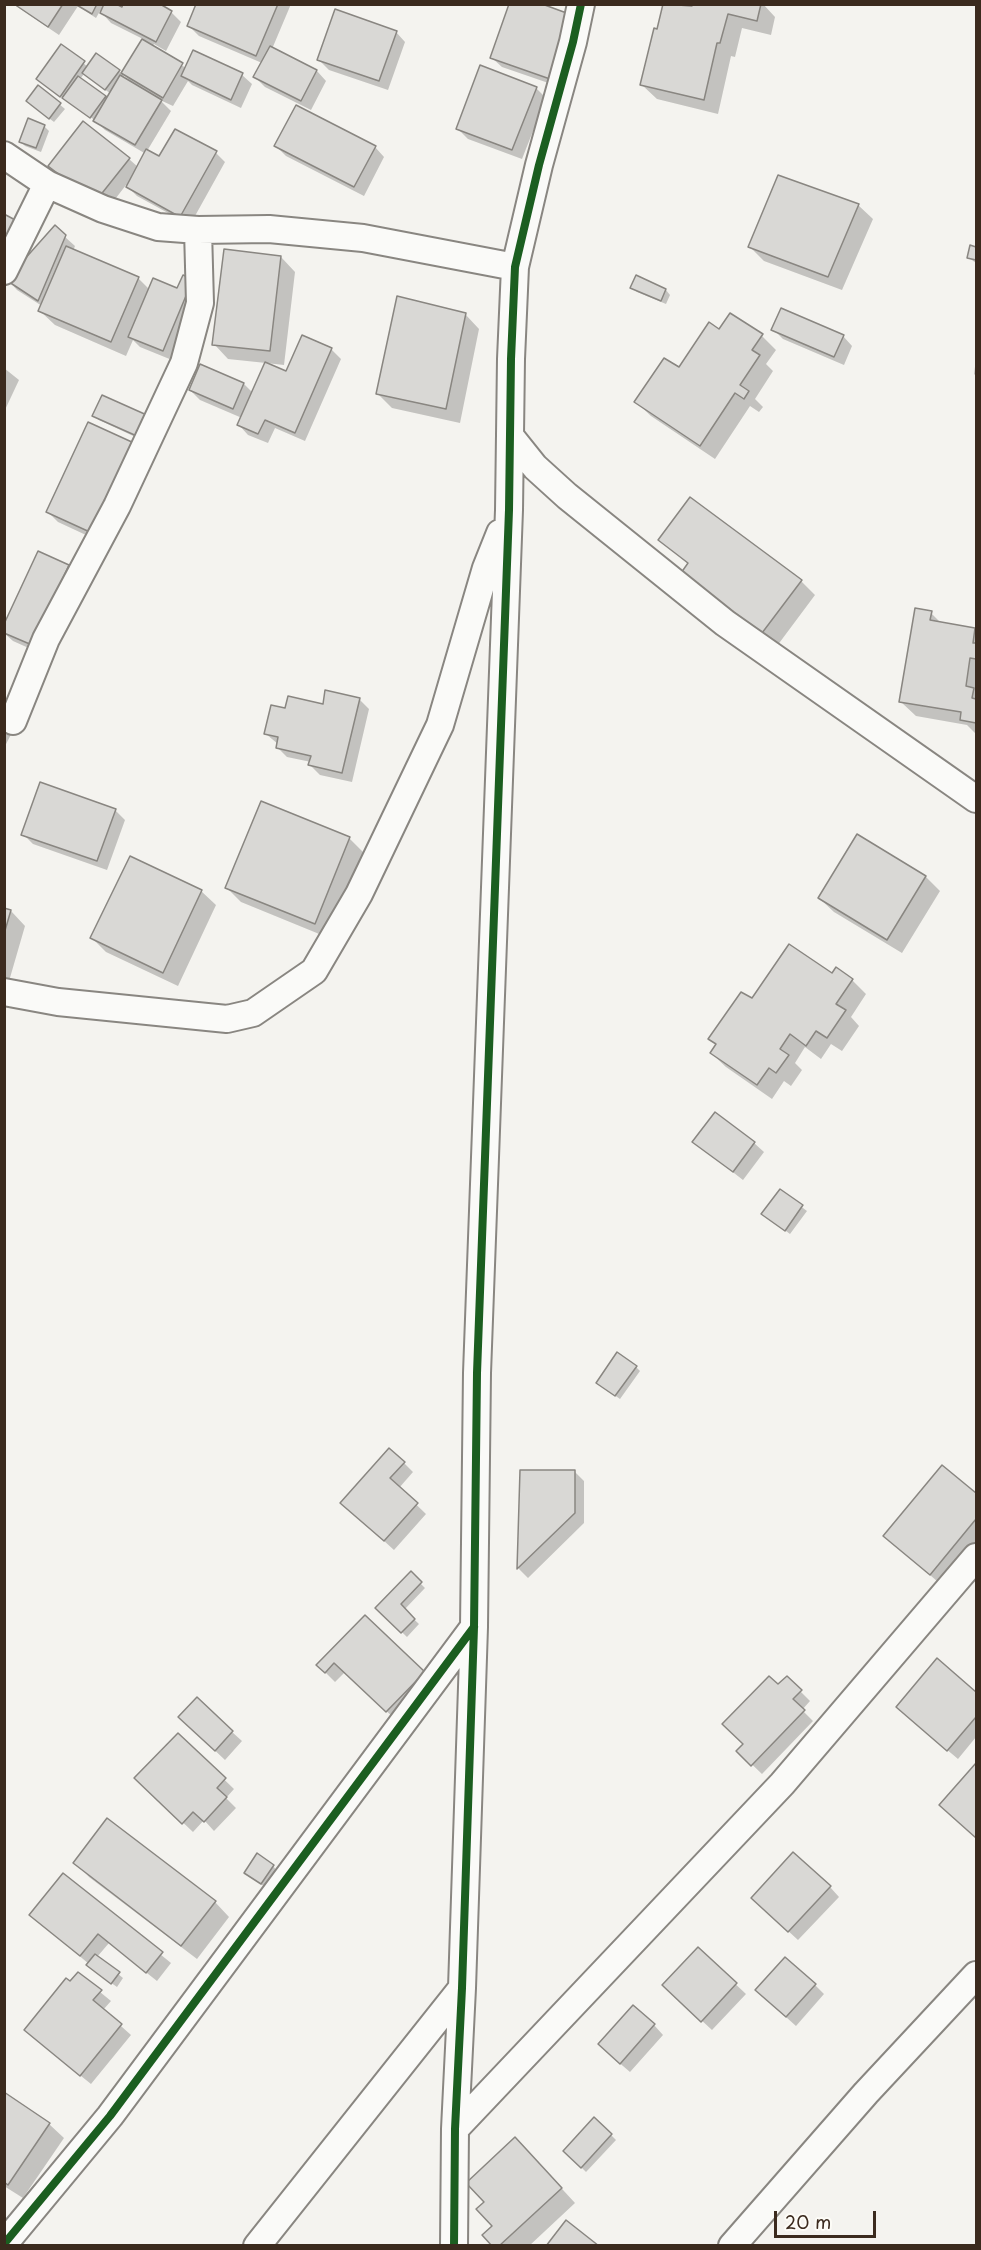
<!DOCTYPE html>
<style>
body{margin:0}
#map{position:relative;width:981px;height:2250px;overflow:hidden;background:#f4f3ef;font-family:"Playpen Sans",sans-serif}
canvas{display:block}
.frame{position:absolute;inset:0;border:6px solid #3b2a1e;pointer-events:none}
.scale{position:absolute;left:774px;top:2211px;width:102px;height:27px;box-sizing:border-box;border:3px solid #3b2a1e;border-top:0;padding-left:8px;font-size:18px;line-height:21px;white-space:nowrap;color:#3b2a1e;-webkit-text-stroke:4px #fdfcf7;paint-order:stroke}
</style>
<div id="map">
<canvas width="981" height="2250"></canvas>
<div class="frame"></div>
<div class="scale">20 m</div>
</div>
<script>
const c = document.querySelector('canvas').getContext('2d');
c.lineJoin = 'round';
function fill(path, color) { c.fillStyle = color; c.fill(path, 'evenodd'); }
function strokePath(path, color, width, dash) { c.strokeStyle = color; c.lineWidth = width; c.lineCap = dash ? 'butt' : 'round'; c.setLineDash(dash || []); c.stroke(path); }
fill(new Path2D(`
 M 13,4 L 112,4 L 122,9 L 124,6 L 122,4 L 156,4 L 171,12 L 181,22 L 166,51 L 154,44 L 152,47 L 186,68 L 242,75 L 252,84 L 241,108 L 192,85 L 188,81 L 173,106 L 160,100 L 171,111 L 147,151 L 160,158 L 216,153 L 225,162 L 190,225 L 137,196 L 126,185 L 106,211 L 50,166 L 129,159 L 138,167 L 146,154 L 105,130 L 96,121 L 42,83 L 62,46 L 88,67 L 97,55 L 122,74 L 143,39 L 111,23 L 100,11 L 96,18 L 78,6 L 59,35 ZM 84,74 L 111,94 L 107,100 L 80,79 ZM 124,75 L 132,83 L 122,78 Z
 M 198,4 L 291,4 L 272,49 L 317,71 L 326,81 L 311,110 L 265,87 L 255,77 L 262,63 L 199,36 L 189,26 Z
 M 510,4 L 560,87 L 502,67 L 492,58 Z
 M 664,4 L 678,4 L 694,8 L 695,4 L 763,4 L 775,17 L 771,35 L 742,28 L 735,57 L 731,56 L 718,114 L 657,99 L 642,85 Z
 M 396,32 L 405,42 L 388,90 L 329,70 L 319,60 Z
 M 39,87 L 65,109 L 54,122 L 33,106 Z
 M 536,88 L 546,98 L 522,159 L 468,139 L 458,129 Z
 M 44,126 L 49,131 L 41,152 L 25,146 L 21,142 Z
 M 276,146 L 375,147 L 384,157 L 364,196 L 286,156 Z
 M 858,205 L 873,219 L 842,290 L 764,261 L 750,247 Z
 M 65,237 L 75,246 L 73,251 L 138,278 L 150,290 L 202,290 L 172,360 L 140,347 L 133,340 L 126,356 L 55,325 L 40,311 L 42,306 L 17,290 L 8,280 Z
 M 971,247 L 976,248 L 976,263 L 969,258 Z
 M 281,257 L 295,272 L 284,365 L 266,363 L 287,373 L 331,349 L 341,359 L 305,441 L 275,428 L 268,443 L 248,435 L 239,425 L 242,418 L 200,400 L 190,390 L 201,366 L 244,384 L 253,393 L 266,363 L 228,359 L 214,344 Z
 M 637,277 L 666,290 L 670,295 L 666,304 L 637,292 L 632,287 Z
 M 465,314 L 479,329 L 460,423 L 392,408 L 378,394 Z
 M 773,329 L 843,336 L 852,346 L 844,365 L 783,339 Z
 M 720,331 L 762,336 L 776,350 L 766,364 L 773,371 L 755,399 L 763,407 L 759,412 L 750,406 L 715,459 L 651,416 L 636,402 L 680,369 Z
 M 976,359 L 976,376 L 974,374 Z
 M 4,368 L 19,380 L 4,412 Z
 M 94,415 L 148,417 L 144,441 L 99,420 Z
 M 89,424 L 101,542 L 58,522 L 48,512 Z
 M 660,540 L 801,581 L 815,595 L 777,646 L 697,587 L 689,565 Z
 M 68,566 L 78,576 L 42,654 L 13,641 L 4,633 Z
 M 931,613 L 942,624 L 976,631 L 976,734 L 967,725 L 916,716 L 901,702 Z
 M 359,699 L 369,709 L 352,782 L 320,775 L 310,765 L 311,762 L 287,757 L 277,747 L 278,744 L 266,734 L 286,710 Z
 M 4,710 L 18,721 L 4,748 Z
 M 115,810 L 125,820 L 107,870 L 33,844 L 23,834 Z
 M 858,836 L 926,877 L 940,891 L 902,953 L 834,912 L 819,898 Z
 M 349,838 L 364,853 L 329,938 L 241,902 L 227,888 Z
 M 201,891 L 216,905 L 178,986 L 106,952 L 92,938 Z
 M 4,909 L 11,911 L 25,926 L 5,995 Z
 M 833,975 L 852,980 L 866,994 L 851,1017 L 859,1026 L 842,1051 L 831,1044 L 821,1059 L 805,1047 L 795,1063 L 802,1070 L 791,1086 L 784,1081 L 772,1099 L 726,1067 L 711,1053 L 717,1045 L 710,1039 L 752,1000 Z
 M 694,1142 L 754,1143 L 764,1152 L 743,1180 Z
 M 780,1191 L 807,1211 L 790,1234 L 763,1214 Z
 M 636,1367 L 640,1371 L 620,1399 L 603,1387 Z
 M 404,1463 L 413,1472 L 399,1488 L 426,1514 L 394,1550 L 352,1512 Z
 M 942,1467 L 976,1495 L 976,1550 L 945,1588 L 885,1536 Z
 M 522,1471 L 574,1471 L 584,1481 L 584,1523 L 528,1578 L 519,1569 Z
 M 411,1574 L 425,1588 L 404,1610 L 419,1624 L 407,1637 L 377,1608 Z
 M 365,1617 L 434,1683 L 397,1721 L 345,1672 L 335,1682 L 318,1665 Z
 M 938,1661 L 976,1694 L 976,1737 L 958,1759 L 907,1716 Z
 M 787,1678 L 810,1701 L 802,1710 L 813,1721 L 762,1774 L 738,1751 L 745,1744 L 778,1686 Z
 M 190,1727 L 232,1732 L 242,1741 L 225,1760 Z
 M 178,1735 L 234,1789 L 226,1798 L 236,1808 L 214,1831 L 204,1820 L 193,1832 L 136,1778 Z
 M 976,1765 L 976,1837 L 941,1805 Z
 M 75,1862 L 215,1902 L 229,1917 L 197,1959 L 89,1877 Z
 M 273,1866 L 277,1871 L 266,1888 L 246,1873 Z
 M 63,1875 L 171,1963 L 157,1981 L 109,1943 L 97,1957 L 123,1978 L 117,1987 L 93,1970 L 89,1964 L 31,1915 Z
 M 830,1887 L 839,1897 L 798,1940 L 762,1907 Z
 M 698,1949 L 746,1994 L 712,2030 L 673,1994 Z
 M 78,1974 L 111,2001 L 103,2010 L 131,2035 L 91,2084 L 35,2039 Z
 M 815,1985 L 824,1994 L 796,2026 L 767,2000 Z
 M 654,2025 L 663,2035 L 630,2072 L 609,2054 Z
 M 4,2094 L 49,2124 L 64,2138 L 23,2198 L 4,2186 Z
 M 595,2119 L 616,2140 L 586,2172 L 565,2151 Z
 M 530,2154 L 575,2203 L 529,2246 L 495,2246 L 494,2226 Z`), '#0003');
const building = new Path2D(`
 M 14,4 L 63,4 L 48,27 Z
 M 75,4 L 97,4 L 92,14 Z
 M 104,4 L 116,4 L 122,7 L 123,4 L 160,4 L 172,11 L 156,42 L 100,13 Z
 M 196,4 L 278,4 L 256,56 L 187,26 Z
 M 509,4 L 542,4 L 572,15 L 550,79 L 490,58 Z
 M 663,4 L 692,6 L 693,4 L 761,4 L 757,21 L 728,14 L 720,43 L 717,43 L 704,100 L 640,85 L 654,28 L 657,29 Z
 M 335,9 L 397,31 L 379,81 L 317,60 Z
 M 142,39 L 183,63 L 163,98 L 121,73 Z
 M 61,44 L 85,61 L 60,97 L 36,79 Z
 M 270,46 L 317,70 L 301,101 L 253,77 Z
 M 193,50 L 243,73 L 231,100 L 181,76 Z
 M 96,53 L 120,70 L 105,90 L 82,73 Z
 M 480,65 L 537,87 L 512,150 L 456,129 Z
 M 120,75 L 162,100 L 135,145 L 93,121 Z
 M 78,76 L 106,96 L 90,118 L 62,98 Z
 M 38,85 L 61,103 L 49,119 L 26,101 Z
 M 296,105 L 376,146 L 354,187 L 274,146 Z
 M 28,118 L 45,125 L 36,148 L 19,142 Z
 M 83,121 L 130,158 L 95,202 L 48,166 Z
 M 175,129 L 217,151 L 180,217 L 126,187 L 146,149 L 159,156 Z
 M 778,175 L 859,204 L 828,277 L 748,247 Z
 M 4,214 L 19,222 L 4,246 Z
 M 55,225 L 66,235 L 38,301 L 6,280 Z
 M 970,245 L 976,247 L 976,260 L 967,258 Z
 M 66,246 L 139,277 L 111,342 L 38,311 Z
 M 224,249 L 281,256 L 270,351 L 212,345 Z
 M 183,275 L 193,279 L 163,351 L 128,337 L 153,278 L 177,288 Z
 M 636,275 L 666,289 L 661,301 L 630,288 Z
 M 397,296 L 466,313 L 446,409 L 376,394 Z
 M 781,308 L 844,335 L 834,357 L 771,330 Z
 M 730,313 L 763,334 L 752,350 L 760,355 L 740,385 L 749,391 L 744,399 L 735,393 L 700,446 L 634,402 L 664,358 L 679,367 L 709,322 L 719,329 Z
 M 302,335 L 332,348 L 295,433 L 265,420 L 258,434 L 237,425 L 265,362 L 286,371 Z
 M 200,364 L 244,383 L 233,409 L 189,390 Z
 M 102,395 L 149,416 L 139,437 L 92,416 Z
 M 88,422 L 134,443 L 92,533 L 46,512 Z
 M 690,497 L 802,580 L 762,633 L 681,573 L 688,563 L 658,540 Z
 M 38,551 L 69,565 L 32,645 L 4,633 L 4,624 Z
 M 915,608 L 932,611 L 930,620 L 975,628 L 973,643 L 976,643 L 976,659 L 970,658 L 966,686 L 974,688 L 972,698 L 976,699 L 976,723 L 960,720 L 961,712 L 899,702 Z
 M 325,690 L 360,698 L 342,773 L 308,765 L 311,756 L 276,748 L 278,737 L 264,734 L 271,705 L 285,708 L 288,696 L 323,704 Z
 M 40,782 L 116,809 L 97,861 L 21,835 Z
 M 261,801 L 350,837 L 315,924 L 225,888 Z
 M 857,834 L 926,876 L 887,940 L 818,898 Z
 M 130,856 L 202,890 L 163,973 L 90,938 Z
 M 4,908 L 11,910 L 4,934 Z
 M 789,944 L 832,973 L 836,967 L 853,979 L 836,1004 L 846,1010 L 827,1038 L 816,1031 L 806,1046 L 790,1034 L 780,1049 L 789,1055 L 776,1073 L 769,1068 L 757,1085 L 710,1053 L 716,1044 L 708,1039 L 741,992 L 752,998 Z
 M 715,1112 L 755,1142 L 733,1172 L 692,1142 Z
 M 780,1189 L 803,1205 L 785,1231 L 761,1214 Z
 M 617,1352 L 637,1366 L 615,1396 L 596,1383 Z
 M 389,1448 L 405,1462 L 390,1478 L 418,1503 L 384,1541 L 340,1503 Z
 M 942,1465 L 976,1493 L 976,1519 L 930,1575 L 883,1536 Z
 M 520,1470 L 575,1470 L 575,1513 L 517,1569 Z
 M 411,1571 L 422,1582 L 401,1604 L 415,1619 L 401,1633 L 375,1608 Z
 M 365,1615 L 425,1672 L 386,1712 L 334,1663 L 325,1673 L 316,1665 Z
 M 937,1658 L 976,1692 L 976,1717 L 947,1751 L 896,1707 Z
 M 769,1676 L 778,1684 L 787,1676 L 802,1690 L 793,1699 L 805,1710 L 751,1766 L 736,1751 L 743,1744 L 722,1724 Z
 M 197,1697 L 233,1731 L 215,1751 L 178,1717 Z
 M 178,1733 L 226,1778 L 217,1788 L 227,1797 L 204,1822 L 193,1812 L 182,1824 L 134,1778 Z
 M 976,1763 L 976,1838 L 939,1805 Z
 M 107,1818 L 216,1901 L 181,1946 L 73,1863 Z
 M 793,1852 L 831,1886 L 788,1932 L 751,1898 Z
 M 257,1853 L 274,1865 L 261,1884 L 244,1873 Z
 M 63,1873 L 163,1952 L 146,1973 L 98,1934 L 80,1956 L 29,1915 Z
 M 698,1947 L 737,1983 L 701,2022 L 662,1985 Z
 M 95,1954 L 120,1972 L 111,1984 L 86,1965 Z
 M 785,1957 L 816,1984 L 786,2017 L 755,1990 Z
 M 78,1972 L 102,1990 L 93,2000 L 122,2024 L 80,2076 L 24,2030 L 66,1978 L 70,1981 Z
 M 633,2005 L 655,2024 L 620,2064 L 598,2044 Z
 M 4,2092 L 50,2123 L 8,2185 L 4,2182 Z
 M 594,2117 L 612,2134 L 581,2168 L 563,2151 Z
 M 515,2137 L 562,2188 L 499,2246 L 492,2246 L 482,2235 L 492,2226 L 476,2209 L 484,2202 L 466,2183 Z
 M 566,2220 L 599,2246 L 546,2246 Z`);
fill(building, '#d9d8d5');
strokePath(building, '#898681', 1.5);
const street = new Path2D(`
 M 4,155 L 47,184 L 103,209 L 158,227 L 198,230 L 269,229 L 363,238 L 515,267
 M 4,271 L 47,184
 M 511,437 L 535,467 L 567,496 L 725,623 L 976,799
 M 13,721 L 46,639 L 117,506 L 184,363 L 200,303 L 198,230
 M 4,992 L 58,1002 L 227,1019 L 253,1013 L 314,971 L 359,894 L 440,725 L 486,568 L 500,533
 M 455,2129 L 782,1784 L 976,1557
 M 4,2244 L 110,2116 L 474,1627
 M 257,2246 L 462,1988
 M 454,2246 L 455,2129 L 462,1988 L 474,1627 L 477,1373 L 509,510 L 511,359 L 515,267 L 539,165 L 573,42 L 581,4
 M 732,2246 L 866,2093 L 976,1975`);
strokePath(street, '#898681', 30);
strokePath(street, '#fafaf8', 26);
strokePath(new Path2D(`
 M 4,2244 L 110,2116 L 474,1627
 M 454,2246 L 455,2129 L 462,1988 L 474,1627 L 477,1373 L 509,510 L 511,359 L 515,267 L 539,165 L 573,42 L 581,4`), '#1b5e20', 8);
</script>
